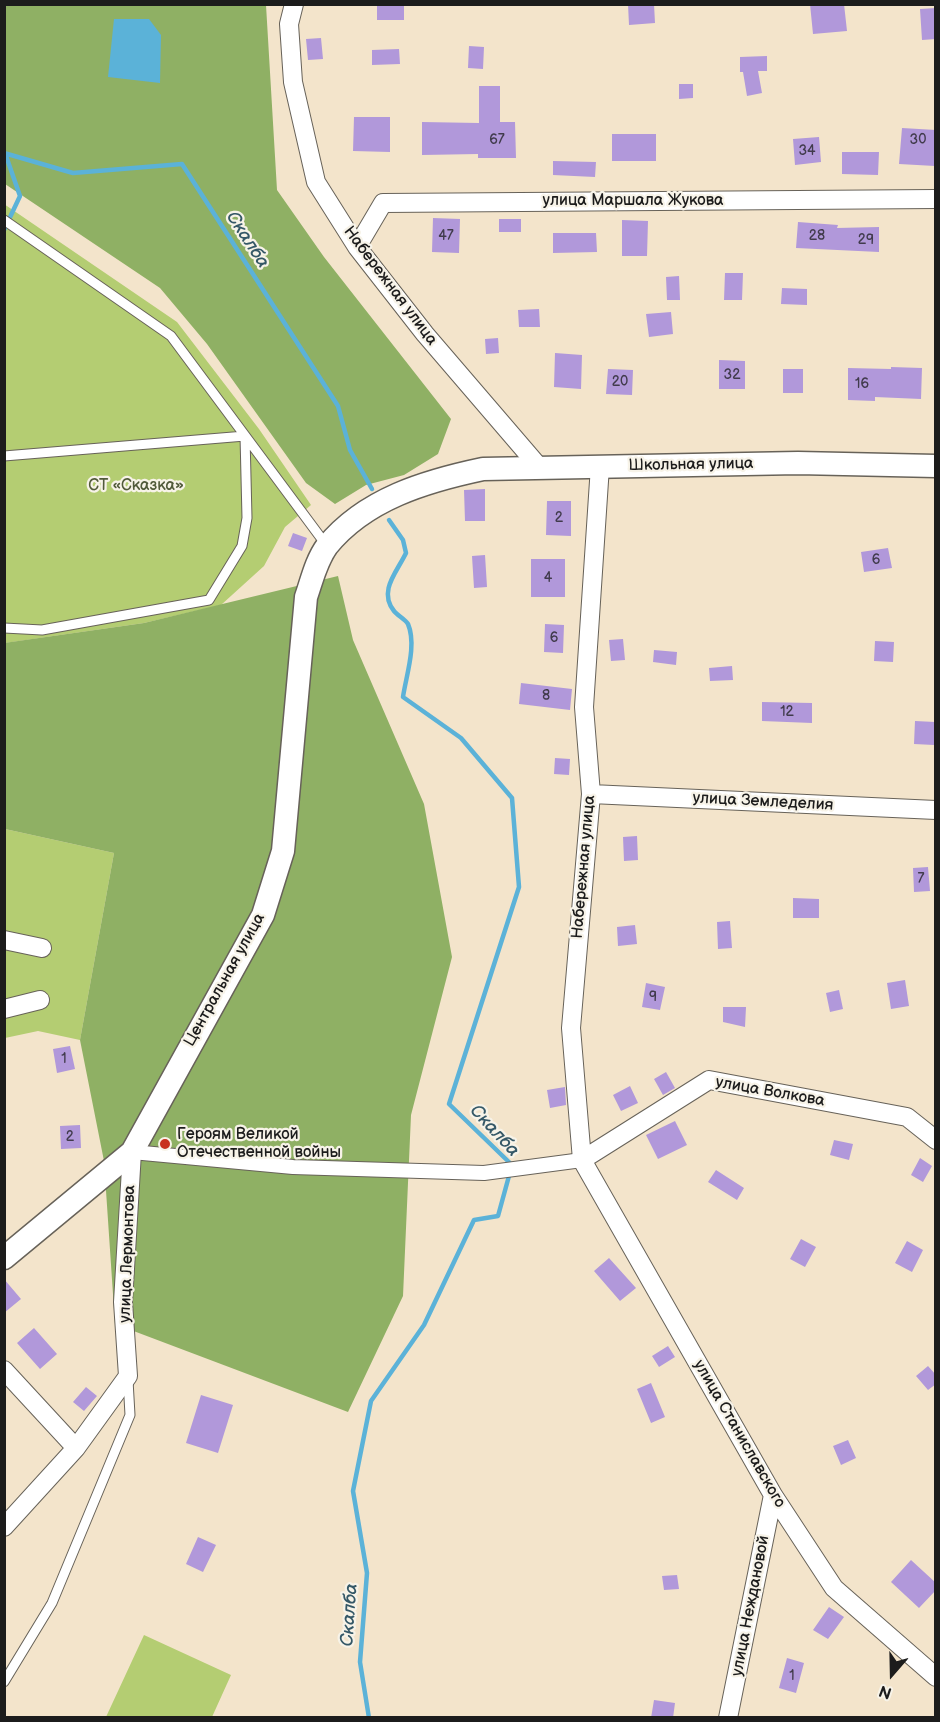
<!DOCTYPE html>
<meta charset="utf-8">
<style>
body{margin:0}
#map{position:relative;width:940px;height:1722px;overflow:hidden;background:#f3e4cb;font-family:"Balsamiq Sans",sans-serif}
canvas{display:block}
.frame{position:absolute;inset:0;border:6px solid #1c1c1c;pointer-events:none}
.north{position:absolute;left:862px;top:1644px;width:60px;height:60px;-webkit-text-stroke:4px #f7f3e8;paint-order:stroke;rotate:200deg;font-size:16px;font-weight:700;line-height:24px;text-align:center;color:#1c1c1c}
.north::after{content:'';display:block;margin:auto;width:21px;height:27px;background:#1c1c1c;clip-path:polygon(50% 0,100% 100%,50% 72%,0 100%)}
</style>
<div id="map">
<canvas width="940" height="1722"></canvas>
<div class="frame"></div>
<div class="north">N</div>
</div>
<script>
const c = document.querySelector('canvas').getContext('2d');
c.lineJoin = 'round';
function fill(path, color) { c.fillStyle = color; c.fill(path, 'evenodd'); }
function strokePath(path, color, width, dash) { c.strokeStyle = color; c.lineWidth = width; c.lineCap = dash ? 'butt' : 'round'; c.setLineDash(dash || []); c.stroke(path); }
function label(font, color, halo, rows, align = 'center') {
  c.font = font + ' "Balsamiq Sans",sans-serif'; c.lineWidth = 4.5; c.setLineDash([]); c.textBaseline = 'middle'; c.strokeStyle = halo; c.fillStyle = color; for (const [text, x, y, turn = 0] of rows) {
    c.save(); c.translate(x, y); c.rotate((+turn || 0) * Math.PI / 180); c.textAlign = isNaN(turn) ? turn : align; if (halo) c.strokeText(text, 0, 0); c.fillText(text, 0, 0); c.restore();
  }
}
fill(new Path2D(`
 M 4,204 L 177,322 L 259,429 L 311,505 L 285,527 L 264,566 L 221,605 L 144,623 L 5,643 Z
 M 5,829 L 114,853 L 80,1040 L 38,1031 L 5,1038 Z
 M 144,1635 L 231,1675 L 212,1717 L 106,1717 Z`), '#b4cd72');
fill(new Path2D(`
 M 4,5 L 266,5 L 277,190 L 324,257 L 451,419 L 438,454 L 404,475 L 366,485 L 335,504 L 306,483 L 207,344 L 160,288 L 5,184 Z
 M 338,576 L 353,640 L 424,804 L 452,957 L 411,1115 L 403,1296 L 348,1412 L 115,1324 L 104,1161 L 80,1040 L 114,853 L 5,829 L 4,643 L 144,623 Z`), '#8fb064');
fill(new Path2D(`
 M 114,19 L 149,19 L 161,35 L 160,83 L 108,77 Z`), '#5bb2d8');
strokePath(new Path2D(`
 M 4,153 L 73,173 L 182,164 L 338,406 L 350,450 L 372,489
 M 4,230 L 20,196 L 5,153
 M 369,1718 L 360,1662 L 367,1573 L 353,1491 L 371,1401 L 424,1325 L 474,1220 L 498,1216 L 512,1165 L 449,1104 L 519,887 L 512,798 L 461,738 L 403,697 C 406,676 417,645 408,624 C 405,619 398,616 394,611 C 378,591 397,572 406,553 L 403,540 L 389,520`), '#5bb2d8', 4.5);
fill(new Path2D(`
 M 377,4 L 404,4 L 404,20 L 377,20 Z
 M 628,4 L 654,4 L 655,23 L 629,25 Z
 M 810,4 L 844,4 L 847,31 L 813,34 Z
 M 936,8 L 936,39 L 922,40 L 920,9 Z
 M 321,38 L 323,59 L 308,60 L 306,39 Z
 M 469,46 L 484,47 L 483,69 L 468,68 Z
 M 399,49 L 400,64 L 372,65 L 372,50 Z
 M 767,56 L 767,71 L 758,71 L 762,93 L 747,96 L 743,72 L 740,72 L 740,57 Z
 M 679,84 L 693,84 L 693,98 L 679,99 Z
 M 479,86 L 500,86 L 500,122 L 515,122 L 516,158 L 478,158 L 478,154 L 422,155 L 422,122 L 479,123 Z
 M 354,117 L 390,117 L 390,152 L 353,151 Z
 M 902,128 L 936,130 L 935,166 L 899,164 Z
 M 612,134 L 656,134 L 656,161 L 612,161 Z
 M 819,137 L 821,162 L 795,165 L 793,139 Z
 M 842,152 L 879,152 L 878,175 L 842,174 Z
 M 553,161 L 596,162 L 595,177 L 553,175 Z
 M 433,218 L 460,219 L 459,253 L 432,252 Z
 M 499,219 L 521,219 L 521,232 L 499,232 Z
 M 622,220 L 648,221 L 647,256 L 622,256 Z
 M 798,222 L 838,225 L 837,228 L 879,227 L 879,252 L 796,248 Z
 M 553,233 L 596,233 L 597,252 L 553,253 Z
 M 725,273 L 743,273 L 742,300 L 724,300 Z
 M 679,276 L 680,300 L 667,300 L 666,277 Z
 M 782,288 L 807,289 L 807,305 L 781,304 Z
 M 539,309 L 540,327 L 519,327 L 518,310 Z
 M 671,312 L 673,334 L 649,337 L 646,314 Z
 M 498,338 L 499,353 L 486,354 L 485,339 Z
 M 555,353 L 582,355 L 581,389 L 554,387 Z
 M 719,360 L 745,361 L 745,389 L 719,389 Z
 M 891,367 L 922,368 L 921,399 L 875,397 L 875,401 L 848,400 L 848,368 L 891,369 Z
 M 608,369 L 633,370 L 632,395 L 606,394 Z
 M 783,369 L 803,369 L 803,393 L 783,393 Z
 M 485,489 L 485,521 L 465,521 L 464,490 Z
 M 547,501 L 571,501 L 571,536 L 546,535 Z
 M 293,533 L 307,538 L 302,551 L 288,546 Z
 M 888,548 L 892,568 L 864,572 L 861,552 Z
 M 485,555 L 487,587 L 474,588 L 472,556 Z
 M 531,559 L 565,559 L 565,597 L 531,597 Z
 M 545,624 L 564,625 L 563,653 L 544,652 Z
 M 623,639 L 625,660 L 611,661 L 609,640 Z
 M 875,641 L 894,642 L 893,662 L 874,661 Z
 M 654,650 L 677,652 L 676,665 L 653,662 Z
 M 732,666 L 733,680 L 710,681 L 709,668 Z
 M 521,683 L 572,689 L 570,710 L 519,704 Z
 M 762,702 L 812,703 L 812,723 L 762,721 Z
 M 915,721 L 935,722 L 934,745 L 914,744 Z
 M 555,758 L 570,759 L 569,775 L 554,774 Z
 M 637,836 L 638,860 L 624,861 L 623,837 Z
 M 928,867 L 930,891 L 914,892 L 913,868 Z
 M 793,898 L 819,899 L 819,918 L 793,918 Z
 M 730,921 L 732,948 L 718,949 L 717,922 Z
 M 635,925 L 637,944 L 618,946 L 617,927 Z
 M 905,980 L 909,1006 L 891,1009 L 887,983 Z
 M 646,983 L 665,987 L 660,1010 L 642,1007 Z
 M 839,990 L 843,1009 L 830,1012 L 826,993 Z
 M 723,1007 L 746,1007 L 745,1027 L 723,1022 Z
 M 70,1046 L 75,1069 L 57,1073 L 53,1049 Z
 M 666,1072 L 675,1088 L 663,1095 L 654,1079 Z
 M 630,1086 L 638,1103 L 621,1111 L 613,1095 Z
 M 565,1087 L 566,1105 L 550,1108 L 547,1090 Z
 M 675,1121 L 687,1145 L 658,1159 L 646,1135 Z
 M 80,1125 L 81,1148 L 61,1149 L 60,1126 Z
 M 834,1140 L 853,1144 L 849,1160 L 830,1155 Z
 M 920,1158 L 932,1166 L 923,1182 L 911,1175 Z
 M 716,1170 L 744,1188 L 737,1200 L 708,1182 Z
 M 801,1239 L 816,1247 L 805,1267 L 790,1259 Z
 M 907,1241 L 923,1250 L 912,1272 L 895,1263 Z
 M 609,1258 L 636,1288 L 620,1301 L 594,1271 Z
 M 4,1279 L 21,1299 L 4,1313 Z
 M 34,1328 L 57,1354 L 40,1369 L 17,1343 Z
 M 668,1346 L 675,1357 L 659,1367 L 652,1356 Z
 M 928,1366 L 936,1375 L 936,1384 L 928,1390 L 916,1376 Z
 M 651,1383 L 665,1417 L 651,1423 L 637,1389 Z
 M 86,1387 L 97,1396 L 84,1411 L 73,1402 Z
 M 201,1395 L 233,1405 L 218,1453 L 186,1443 Z
 M 848,1440 L 856,1458 L 841,1465 L 833,1446 Z
 M 198,1537 L 216,1545 L 203,1572 L 186,1564 Z
 M 911,1560 L 936,1583 L 936,1590 L 919,1608 L 891,1582 Z
 M 677,1575 L 679,1589 L 664,1590 L 662,1576 Z
 M 829,1607 L 844,1617 L 828,1639 L 813,1630 Z
 M 787,1658 L 804,1663 L 796,1693 L 779,1688 Z
 M 654,1700 L 675,1703 L 673,1718 L 651,1718 Z`), '#b198da');
const service = new Path2D(`
 M 4,220 L 171,336 L 327,546
 M 4,456 L 245,436 L 247,518 L 242,546 L 209,600 L 42,630 L 4,628
 M 4,1682 L 52,1603 L 130,1415 L 128,1380`);
const pedestrian = new Path2D(`
 M 132,1152 L 293,1167 L 484,1173 L 582,1160`);
const minor = new Path2D(`
 M 294,4 L 289,24 L 293,82 L 316,182 L 357,247 L 425,334 L 540,468
 M 357,247 L 383,203 L 936,199
 M 600,466 L 584,707 L 591,794 L 571,1028 L 582,1160 L 773,1495 L 834,1588 L 936,1677
 M 591,794 L 936,810
 M 4,940 L 42,948
 M 4,1009 L 40,1000
 M 582,1160 L 709,1080 L 907,1117 L 936,1140
 M 4,1370 L 76,1448
 M 4,1527 L 76,1448 L 128,1376 L 123,1302 L 132,1152
 M 728,1718 L 773,1495`);
const tertiary = new Path2D(`
 M 4,1258 L 132,1152 L 263,915 L 283,851 L 306,597 C 312,580 316,561 327,546 C 365,499 426,481 483,469 L 798,463 L 936,466`);
strokePath(service, '#676259', 11);
strokePath(pedestrian, '#676259', 16);
strokePath(minor, '#676259', 20);
strokePath(tertiary, '#676259', 25);
strokePath(service, '#fff', 9);
strokePath(pedestrian, '#fff', 14);
strokePath(minor, '#fff', 18);
strokePath(tertiary, '#fff', 22);
for (const [x, y, r, color] of [
 [165,1144,6,"#c8321e"]
]) { const dot = new Path2D(); dot.arc(x, y, r, 0, 2 * Math.PI); c.fillStyle = color; c.fill(dot); strokePath(dot, '#f7f3e8', 2); }
label('14px', '#413b4c', null, [
 ["67",497,140],
 ["30",918,140],
 ["34",807,151],
 ["47",446,236],
 ["28",817,236],
 ["29",866,240],
 ["32",732,375],
 ["20",620,382],
 ["16",862,384],
 ["2",559,518],
 ["6",876,560],
 ["4",548,578],
 ["6",554,638],
 ["8",546,696],
 ["12",787,712],
 ["7",921,879],
 ["9",653,997],
 ["1",64,1059],
 ["2",70,1137],
 ["1",792,1676]
]);
label('16px', '#1c1c1c', '#f7f3e8', [
 ["улица Маршала Жукова",633,201],
 ["Набережная улица",390,286,53],
 ["Школьная улица",691,465,-1],
 ["улица Земледелия",763,802,3],
 ["Набережная улица",584,867,-85],
 ["Центральная улица",225,980,-61],
 ["улица Волкова",770,1092,10],
 ["улица Лермонтова",128,1254,-88],
 ["улица Станиславского",739,1434,60],
 ["улица Неждановой",751,1606,-79]
]);
label('16px', '#515a3a', '#f7f3e8', [
 ["СТ «Сказка»",136,486]
]);
label('16px', '#1c1c1c', '#f7f3e8', [
 ["Героям Великой",177,1135],
 ["Отечественной войны",177,1153]
], 'left');
label('italic 18px', '#355867', '#f7f3e8', [
 ["Скалба",247,240,57],
 ["Скалба",494,1131,47],
 ["Скалба",350,1615,-86]
]);
</script>
